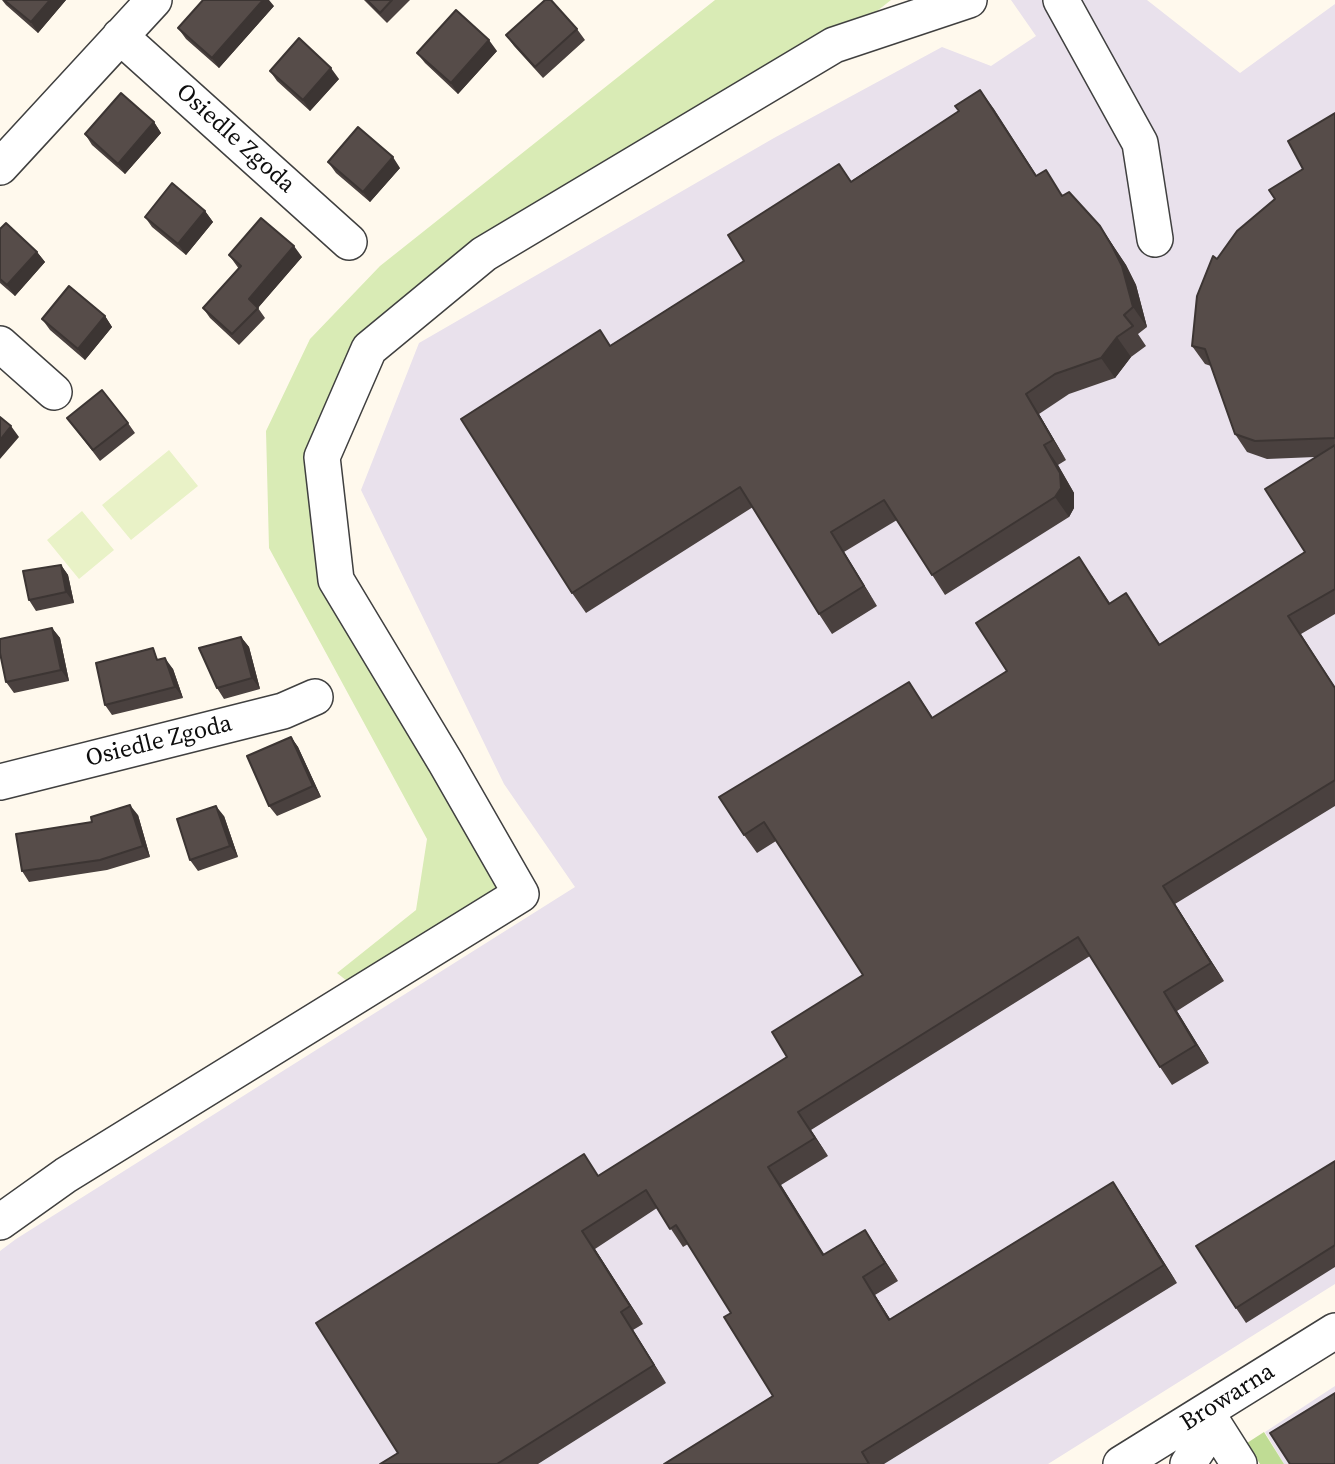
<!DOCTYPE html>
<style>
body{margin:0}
canvas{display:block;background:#fff9ed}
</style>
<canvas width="1335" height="1464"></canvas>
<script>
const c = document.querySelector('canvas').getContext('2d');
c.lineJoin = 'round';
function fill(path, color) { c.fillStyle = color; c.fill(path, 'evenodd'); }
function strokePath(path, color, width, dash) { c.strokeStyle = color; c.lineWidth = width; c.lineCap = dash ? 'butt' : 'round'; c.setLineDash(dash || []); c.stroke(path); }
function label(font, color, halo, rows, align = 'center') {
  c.font = font + ' "Source Serif 4",serif'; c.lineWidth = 7; c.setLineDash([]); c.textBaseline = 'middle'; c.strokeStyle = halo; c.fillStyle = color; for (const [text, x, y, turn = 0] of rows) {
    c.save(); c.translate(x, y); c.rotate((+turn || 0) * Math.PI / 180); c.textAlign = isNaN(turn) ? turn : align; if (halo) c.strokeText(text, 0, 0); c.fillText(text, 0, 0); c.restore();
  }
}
fill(new Path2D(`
 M 1011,0 L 1147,0 L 1240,73 L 1335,4 L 1335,1284 L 1048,1464 L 0,1464 L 0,1251 L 16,1239 L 575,887 L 504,784 L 361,490 L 419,343 L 774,138 L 942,47 L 991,66 L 1036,36 Z
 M 1335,1386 L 1335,1464 L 1284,1464 L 1265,1432 Z`), '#e9e1ec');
fill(new Path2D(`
 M 715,0 L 891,0 L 834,45 L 369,349 L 322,457 L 336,580 L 521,894 L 362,993 L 337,973 L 416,910 L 427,839 L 269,548 L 266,431 L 310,339 L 380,266 Z`), '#d9ebb5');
fill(new Path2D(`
 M 1264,1432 L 1284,1464 L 1260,1464 L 1247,1443 Z`), '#bfdc94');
fill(new Path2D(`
 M 169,450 L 198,486 L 131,540 L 102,505 Z
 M 82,511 L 114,550 L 79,579 L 47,540 Z`), '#e9f2c7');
const minor = new Path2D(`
 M 1061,0 L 1140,143 L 1155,239
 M 120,36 L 349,242
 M 0,167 L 154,0
 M 0,344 L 54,392
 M 0,782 L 283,711 L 315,697
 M 0,1222 L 66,1175 L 521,894 L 446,763 L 336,580 L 322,457 L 369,349 L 484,254 L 834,45 L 969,0
 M 1206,1412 L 1239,1464
 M 1121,1464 L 1335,1331
 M 1188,1464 L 1205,1438 L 1206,1412`);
strokePath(minor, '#404040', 38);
strokePath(minor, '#fff', 35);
fill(new Path2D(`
 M 2,0 L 66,0 L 38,33 L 6,5 Z
 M 364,0 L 410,0 L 387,23 Z
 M 274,6 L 219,68 L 186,39 L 178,28 Z
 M 577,29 L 585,40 L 543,78 L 514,46 L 506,35 Z
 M 497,51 L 458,94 L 425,63 L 417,53 Z
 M 270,71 L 339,79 L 310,111 L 277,81 Z
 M 980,90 L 1036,175 L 1063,195 L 1100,226 L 1126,265 L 1136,285 L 1147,327 L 1138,334 L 1146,346 L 1131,357 L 1115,378 L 1069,394 L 1039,414 L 1066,460 L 1058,465 L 1074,493 L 1074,508 L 1069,517 L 945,595 L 897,520 L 844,552 L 877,606 L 832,634 L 819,614 L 753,507 L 586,613 L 572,593 L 611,345 L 744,261 L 851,181 L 959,111 Z
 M 1335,113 L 1335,614 L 1301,634 L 1335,687 L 1335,806 L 1175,904 L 1224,981 L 1177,1011 L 1209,1063 L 1172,1085 L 1160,1067 L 1090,956 L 811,1130 L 828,1156 L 781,1185 L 824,1255 L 865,1230 L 898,1281 L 875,1295 L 890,1319 L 1113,1182 L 1125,1200 L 1177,1283 L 884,1464 L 664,1464 L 773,1396 L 731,1313 L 688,1244 L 683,1247 L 657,1208 L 595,1249 L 643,1324 L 633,1330 L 666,1383 L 538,1464 L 380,1464 L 398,1453 L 599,1176 L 787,1057 L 863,975 L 776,841 L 757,853 L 744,835 L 909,682 L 933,718 L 1007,671 L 1092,576 L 1110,603 L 1126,593 L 1160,644 L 1305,552 L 1315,457 L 1267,459 L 1247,452 L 1235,434 L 1211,366 L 1205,364 L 1192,346 L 1217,259 L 1303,169 Z
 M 154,122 L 161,133 L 125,174 L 92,145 L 85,134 Z
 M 328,162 L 400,168 L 370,202 L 336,173 Z
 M 205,211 L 213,222 L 186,255 L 152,227 L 145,217 Z
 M 0,229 L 37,252 L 45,262 L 15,296 L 0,283 Z
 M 229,255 L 302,257 L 258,308 L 265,318 L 239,345 L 210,318 L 203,308 L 239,269 Z
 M 105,316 L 112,327 L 85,360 L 50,330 L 42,319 Z
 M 67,418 L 128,423 L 135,433 L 100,461 Z
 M 61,565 L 68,575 L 74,603 L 36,611 L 29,600 Z
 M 52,628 L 60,638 L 69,681 L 14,693 L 6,682 Z
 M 241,637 L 249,647 L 260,689 L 224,699 L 217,688 Z
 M 161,659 L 173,669 L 183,698 L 112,715 L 105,705 Z
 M 291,737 L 298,747 L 321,797 L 277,816 L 269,806 Z
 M 138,815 L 150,857 L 107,870 L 29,882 L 22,871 L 92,822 Z
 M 224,816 L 238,857 L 198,871 L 190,860 Z
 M 1335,1161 L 1335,1267 L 1246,1323 L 1236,1308 Z`), '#4a413f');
fill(new Path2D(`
 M 50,0 L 66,0 L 38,33 L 31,22 Z
 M 263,0 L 269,0 L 274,6 L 219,68 L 212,58 Z
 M 489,40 L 497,51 L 458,94 L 451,83 Z
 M 331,68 L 339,79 L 310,111 L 303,100 Z
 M 980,90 L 994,109 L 1049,195 L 1036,176 Z
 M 154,122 L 161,133 L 125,174 L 118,164 Z
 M 393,157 L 400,168 L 370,202 L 363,192 Z
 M 205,211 L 213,222 L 186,255 L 178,244 Z
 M 1100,226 L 1126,265 L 1136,285 L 1147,327 L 1133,307 Z
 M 294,246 L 302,257 L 256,310 L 249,299 Z
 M 37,252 L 45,262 L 15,296 L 7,285 Z
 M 105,316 L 112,327 L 85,360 L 78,349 Z
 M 1117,337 L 1131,357 L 1115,378 L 1101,358 Z
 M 1026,394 L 1039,414 L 1066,460 L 1053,440 Z
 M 11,426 L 19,437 L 0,459 L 0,440 Z
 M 1044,445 L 1058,465 L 1074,493 L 1074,508 L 1069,517 L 1055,497 Z
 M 831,532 L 844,552 L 877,606 L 864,586 Z
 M 61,565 L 68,575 L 74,603 L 66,592 Z
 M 52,628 L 60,638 L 69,681 L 61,670 Z
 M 241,637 L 249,647 L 260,689 L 252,678 Z
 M 165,658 L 173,669 L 183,698 L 175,687 Z
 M 291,737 L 298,747 L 321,797 L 313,786 Z
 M 130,805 L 138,815 L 150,857 L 143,846 Z
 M 216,806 L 224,816 L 238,857 L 230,846 Z
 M 1163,886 L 1175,904 L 1224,981 L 1211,963 Z
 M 1164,992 L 1177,1011 L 1209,1063 L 1196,1045 Z
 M 798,1112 L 811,1130 L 828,1156 L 815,1138 Z
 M 768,1167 L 781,1185 L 836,1273 L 823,1255 Z
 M 1113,1182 L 1125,1200 L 1177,1283 L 1164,1265 Z
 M 865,1230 L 877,1248 L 898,1281 L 885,1263 Z
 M 582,1231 L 595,1249 L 643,1324 L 630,1306 Z
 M 863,1277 L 875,1295 L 902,1338 L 889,1320 Z
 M 621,1312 L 633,1330 L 666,1383 L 654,1365 Z`), '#3c3533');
const building = new Path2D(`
 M 4,0 L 50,0 L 31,22 Z
 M 203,0 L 263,0 L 212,58 L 178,28 Z
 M 367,0 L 392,0 L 380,13 Z
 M 545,0 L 551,0 L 577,29 L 535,67 L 506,35 Z
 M 456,10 L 489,40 L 451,83 L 417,53 Z
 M 299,38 L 331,68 L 303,100 L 270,71 Z
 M 980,90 L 1036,176 L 1046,170 L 1062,196 L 1069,192 L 1100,226 L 1112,246 L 1122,266 L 1133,307 L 1124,315 L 1133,326 L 1117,337 L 1101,358 L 1055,374 L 1026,394 L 1053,440 L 1044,445 L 1060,473 L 1061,488 L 1055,497 L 932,575 L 884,500 L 831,532 L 864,586 L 819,614 L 740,487 L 572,593 L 461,419 L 600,330 L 610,346 L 744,261 L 728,235 L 839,164 L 851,182 L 959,111 L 955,106 Z
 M 121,93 L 154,122 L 118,164 L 85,134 Z
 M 1335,113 L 1335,438 L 1255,441 L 1235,434 L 1205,349 L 1192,346 L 1197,296 L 1213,256 L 1217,259 L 1237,231 L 1275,199 L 1269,190 L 1303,169 L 1288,141 Z
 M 358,127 L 393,157 L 363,192 L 328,162 Z
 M 172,183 L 205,211 L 178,244 L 145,217 Z
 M 261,218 L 294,246 L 249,299 L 258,308 L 232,334 L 203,308 L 241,266 L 229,255 Z
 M 6,223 L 37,252 L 7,285 L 0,279 L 0,229 Z
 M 69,286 L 105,316 L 78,349 L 42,319 Z
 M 102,390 L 128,423 L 93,450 L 67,418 Z
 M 0,417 L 11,426 L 0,440 Z
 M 1335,445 L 1335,589 L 1288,616 L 1335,688 L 1335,780 L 1163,886 L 1211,963 L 1164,992 L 1196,1045 L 1160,1067 L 1078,937 L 798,1112 L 815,1138 L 768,1167 L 823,1255 L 865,1230 L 885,1263 L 863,1277 L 889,1320 L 1113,1182 L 1164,1265 L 862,1452 L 869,1464 L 664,1464 L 773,1396 L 724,1317 L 731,1313 L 676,1225 L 670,1229 L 646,1190 L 582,1231 L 630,1306 L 621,1312 L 654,1365 L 497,1464 L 380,1464 L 398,1453 L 316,1323 L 584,1154 L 598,1176 L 787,1057 L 772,1032 L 863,975 L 764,822 L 744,835 L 719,797 L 909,682 L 932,718 L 1007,671 L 976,623 L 1079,557 L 1109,604 L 1126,593 L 1159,645 L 1305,552 L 1265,489 Z
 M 61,565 L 66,592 L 29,600 L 23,571 Z
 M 52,628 L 61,670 L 6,682 L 0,653 L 0,639 Z
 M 241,637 L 252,678 L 217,688 L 199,648 Z
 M 153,648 L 157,660 L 165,658 L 175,687 L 105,705 L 96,663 Z
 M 291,737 L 313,786 L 269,806 L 247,756 Z
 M 130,805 L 143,846 L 100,860 L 22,871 L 16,834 L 92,822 L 91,817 Z
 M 216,806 L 230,846 L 190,860 L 177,819 Z
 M 1335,1161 L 1335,1245 L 1236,1308 L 1196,1246 Z
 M 1335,1393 L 1335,1464 L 1290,1464 L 1270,1433 Z`);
fill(building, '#564c49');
strokePath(building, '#3c3533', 2);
label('24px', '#0d0d0d', '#fff', [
 ["Osiedle Zgoda",235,139,42],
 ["Osiedle Zgoda",159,742,-14],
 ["Browarna",1228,1398,-32]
]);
</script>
